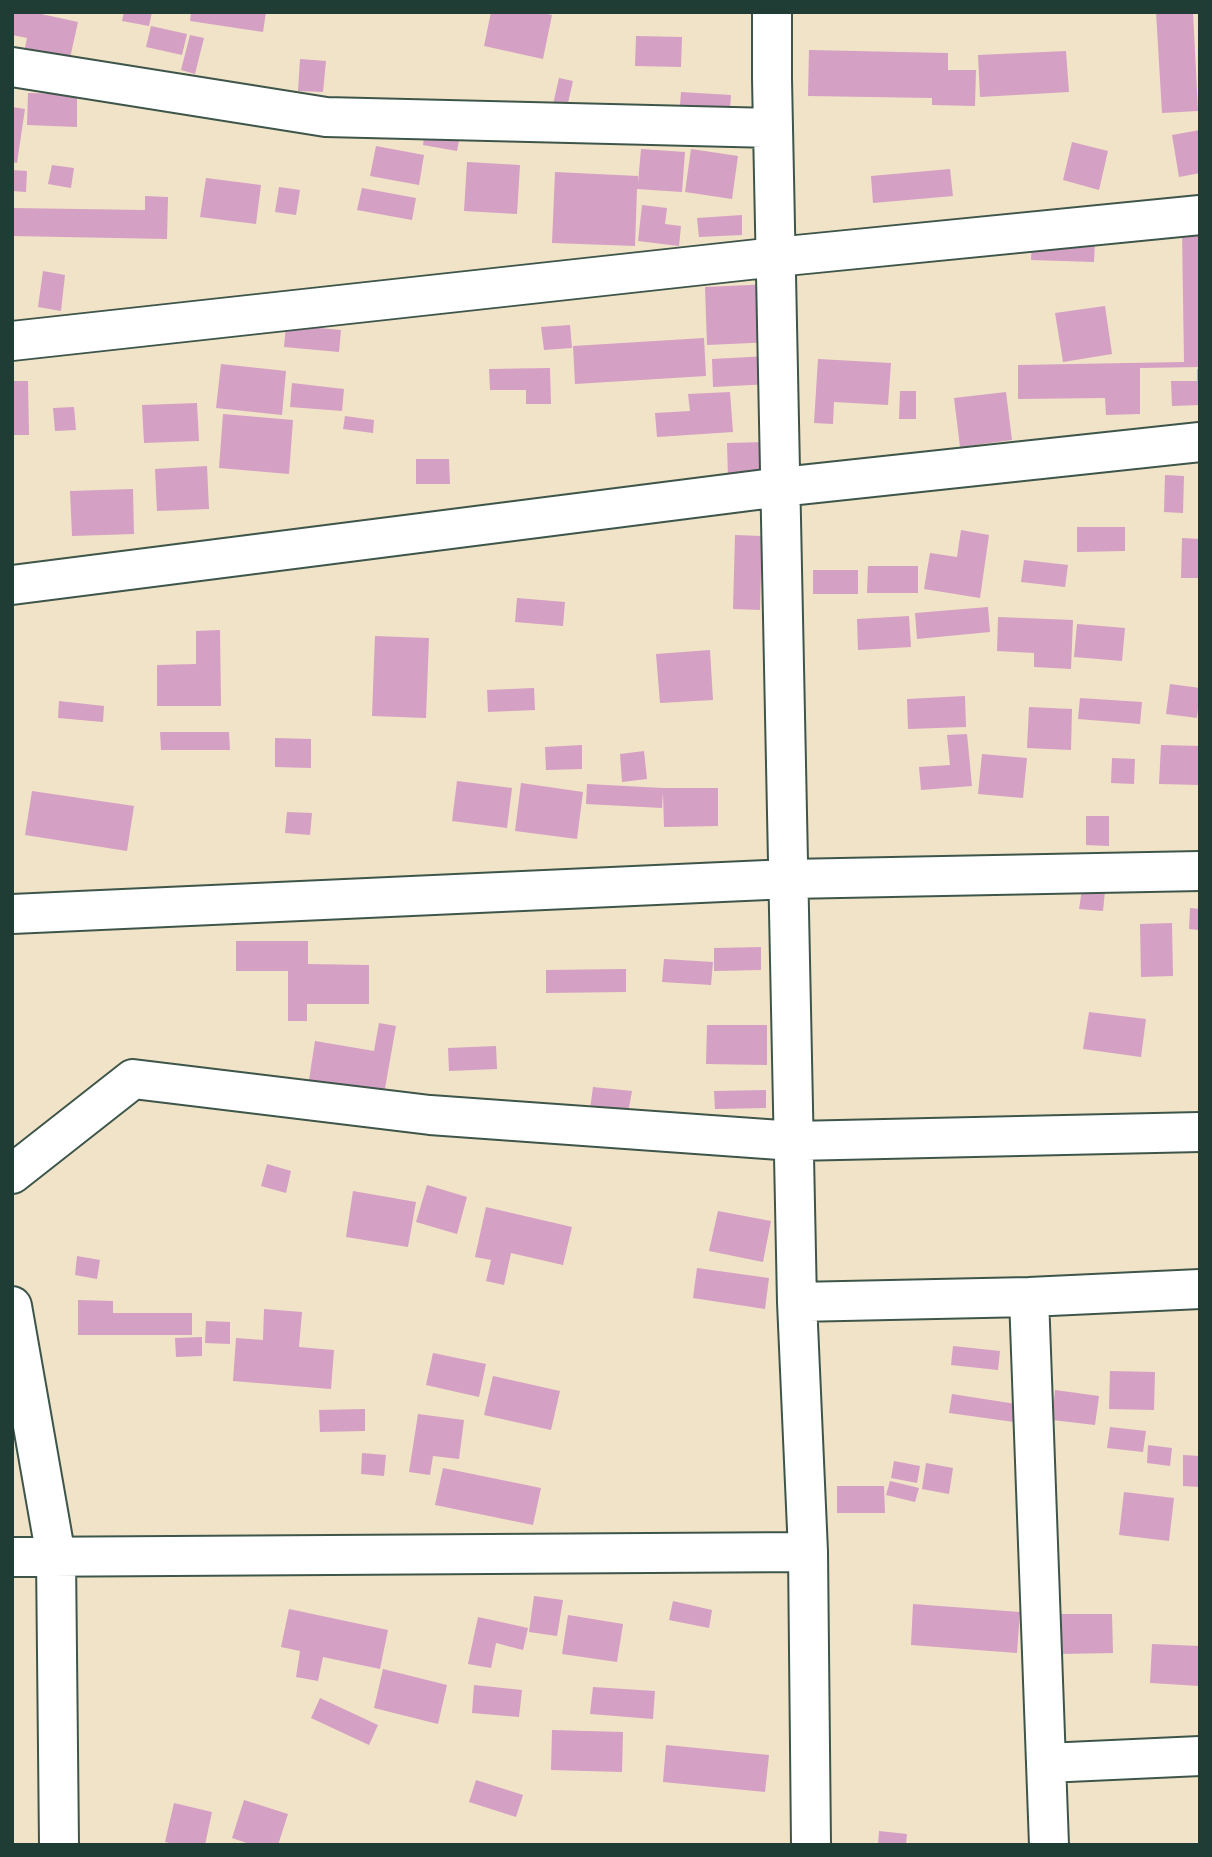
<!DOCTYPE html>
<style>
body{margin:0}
#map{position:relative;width:1212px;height:1857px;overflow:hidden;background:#f1e3c7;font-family:"Balsamiq Sans",sans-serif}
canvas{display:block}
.frame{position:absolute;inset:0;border:14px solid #1f3d34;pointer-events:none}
</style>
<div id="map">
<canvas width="1212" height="1857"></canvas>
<div class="frame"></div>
</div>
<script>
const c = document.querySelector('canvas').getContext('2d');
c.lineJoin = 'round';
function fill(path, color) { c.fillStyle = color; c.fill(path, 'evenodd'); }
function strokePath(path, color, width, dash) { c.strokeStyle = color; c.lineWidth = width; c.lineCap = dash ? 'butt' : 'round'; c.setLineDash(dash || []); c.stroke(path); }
fill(new Path2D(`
 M 12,12 L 32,12 L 78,22 L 70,58 L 25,48 L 27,38 L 12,35 Z
 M 124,12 L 152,12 L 149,26 L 122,21 Z
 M 191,12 L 266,12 L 263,32 L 190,21 Z
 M 491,12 L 539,12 L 552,15 L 543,59 L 484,46 Z
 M 1156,12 L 1193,12 L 1198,111 L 1162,113 Z
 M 151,26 L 187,34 L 182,55 L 146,47 Z
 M 190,35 L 204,38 L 195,74 L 181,70 Z
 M 636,36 L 682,37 L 681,67 L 635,66 Z
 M 809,50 L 948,53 L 948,70 L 976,70 L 975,106 L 932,105 L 932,98 L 808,96 Z
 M 1066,51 L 1069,92 L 980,97 L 978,55 Z
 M 300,59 L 326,61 L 323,92 L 298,91 Z
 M 559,78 L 573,81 L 565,116 L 551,113 Z
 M 681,92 L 731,95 L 729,121 L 679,118 Z
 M 28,93 L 77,94 L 77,127 L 27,125 Z
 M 12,107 L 25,109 L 17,163 L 12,162 Z
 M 425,129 L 460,135 L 457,151 L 423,145 Z
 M 1200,130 L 1200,173 L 1179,177 L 1172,135 Z
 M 1072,142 L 1108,151 L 1099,190 L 1063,180 Z
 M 376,146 L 424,155 L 419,185 L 370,176 Z
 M 641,149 L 685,152 L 682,192 L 637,189 L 635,246 L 552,243 L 555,172 L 638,176 L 638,183 Z
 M 691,149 L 738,156 L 732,199 L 685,192 Z
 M 467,162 L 520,165 L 517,214 L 464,211 Z
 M 52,165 L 74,168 L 71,188 L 48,184 Z
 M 950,169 L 953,196 L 873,203 L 871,176 Z
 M 12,170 L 27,171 L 26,192 L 12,191 Z
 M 206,178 L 261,185 L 256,224 L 200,217 Z
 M 279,187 L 300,190 L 296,215 L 275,212 Z
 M 362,188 L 416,198 L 412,220 L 357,210 Z
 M 145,196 L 168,197 L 167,239 L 12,236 L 12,208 L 145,210 Z
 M 642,205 L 667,208 L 665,224 L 681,226 L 679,246 L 638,241 Z
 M 742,215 L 742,235 L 699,237 L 697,218 Z
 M 1182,231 L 1200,231 L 1200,367 L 1140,368 L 1140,414 L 1106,415 L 1105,398 L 1018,399 L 1018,365 L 1184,362 Z
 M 1032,238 L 1095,240 L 1094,262 L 1031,260 Z
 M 43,271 L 65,275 L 61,311 L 38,307 Z
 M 772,284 L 774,342 L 707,345 L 705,287 Z
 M 1105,306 L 1112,354 L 1063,362 L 1055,313 Z
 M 286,325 L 341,330 L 339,352 L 284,347 Z
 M 570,325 L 572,348 L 544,350 L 541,327 Z
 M 704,338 L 706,376 L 575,384 L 573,346 Z
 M 768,356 L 770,384 L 713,387 L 712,359 Z
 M 818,359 L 891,363 L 888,405 L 834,402 L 833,424 L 814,423 Z
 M 221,364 L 286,371 L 282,415 L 216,408 Z
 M 550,368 L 551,404 L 526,404 L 526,390 L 490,390 L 489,369 Z
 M 1197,369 L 1200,369 L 1200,405 L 1172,406 L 1171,381 L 1197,381 Z
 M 12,381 L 28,381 L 29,435 L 12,435 Z
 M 292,383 L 344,389 L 342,411 L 290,407 Z
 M 900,391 L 916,391 L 916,419 L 899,419 Z
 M 730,392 L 733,432 L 657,437 L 655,413 L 690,411 L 688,394 Z
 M 1006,392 L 1012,440 L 960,447 L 954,398 Z
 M 197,403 L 199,441 L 144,443 L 142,405 Z
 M 74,407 L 76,430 L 55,431 L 53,408 Z
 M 223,414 L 293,420 L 289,474 L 219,468 Z
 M 345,416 L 374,420 L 373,433 L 343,429 Z
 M 765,442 L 766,477 L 728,478 L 727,443 Z
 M 416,459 L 449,459 L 450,484 L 416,484 Z
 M 207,466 L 209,509 L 157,511 L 155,469 Z
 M 1165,475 L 1184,476 L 1183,513 L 1164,512 Z
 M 133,489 L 134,534 L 72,536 L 70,491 Z
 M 1077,527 L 1125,527 L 1125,551 L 1077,552 Z
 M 961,530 L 989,535 L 980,598 L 924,589 L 930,553 L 957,557 Z
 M 735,535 L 762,536 L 760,610 L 733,609 Z
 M 1182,538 L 1200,539 L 1200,578 L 1181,578 Z
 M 1024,560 L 1068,565 L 1065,587 L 1021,582 Z
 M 868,566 L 918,566 L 918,593 L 867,593 Z
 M 813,570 L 858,570 L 858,594 L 813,594 Z
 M 517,598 L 565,602 L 563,626 L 515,622 Z
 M 988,607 L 990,632 L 917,639 L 915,613 Z
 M 909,616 L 911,647 L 858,650 L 857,619 Z
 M 998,617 L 1073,620 L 1071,669 L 1034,667 L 1034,653 L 997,651 Z
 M 1077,624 L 1125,628 L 1122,661 L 1074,657 Z
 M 220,630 L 221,706 L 157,706 L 157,665 L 196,664 L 196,631 Z
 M 375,636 L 429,638 L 426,718 L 372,716 Z
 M 710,650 L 713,700 L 660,703 L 656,654 Z
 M 1170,684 L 1200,688 L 1197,718 L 1166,714 Z
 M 534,688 L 535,710 L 488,712 L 487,690 Z
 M 965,696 L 966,727 L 908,729 L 907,699 Z
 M 1080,698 L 1142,702 L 1140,724 L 1078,719 Z
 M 59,701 L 104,706 L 103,722 L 58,718 Z
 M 1029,707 L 1072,709 L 1071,750 L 1027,748 Z
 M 160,732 L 229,732 L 230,750 L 161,750 Z
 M 967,734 L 972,786 L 921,790 L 919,767 L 950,765 L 947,735 Z
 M 275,738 L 311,739 L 311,768 L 275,767 Z
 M 582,745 L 582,769 L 546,770 L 545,747 Z
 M 1161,745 L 1200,746 L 1200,785 L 1159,784 Z
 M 644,751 L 647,779 L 622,782 L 620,754 Z
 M 982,754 L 1027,758 L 1023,798 L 978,794 Z
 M 1112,758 L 1135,759 L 1134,784 L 1111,783 Z
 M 457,781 L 512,788 L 507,828 L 452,821 Z
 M 521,783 L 583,792 L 577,839 L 515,831 Z
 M 587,784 L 663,788 L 718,788 L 718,826 L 664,827 L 663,792 L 662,808 L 586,804 Z
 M 32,791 L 134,806 L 127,851 L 25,835 Z
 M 287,812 L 312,813 L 310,835 L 285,833 Z
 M 1086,816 L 1109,816 L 1109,846 L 1086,845 Z
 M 1082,889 L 1105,891 L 1103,911 L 1079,909 Z
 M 1190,908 L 1200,909 L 1200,930 L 1189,929 Z
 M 1172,923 L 1173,976 L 1141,977 L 1140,924 Z
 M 236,941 L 308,941 L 308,964 L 369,965 L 369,1004 L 307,1004 L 307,1021 L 288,1021 L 288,971 L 236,971 Z
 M 761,947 L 761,970 L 714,971 L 714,948 Z
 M 664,959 L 713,962 L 711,985 L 662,982 Z
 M 626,969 L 626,992 L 546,993 L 546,970 Z
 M 1089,1012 L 1146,1019 L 1141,1057 L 1083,1049 Z
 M 379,1023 L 396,1026 L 384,1094 L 309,1080 L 315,1041 L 374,1051 Z
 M 707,1025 L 767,1025 L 767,1065 L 706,1064 Z
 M 496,1046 L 497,1069 L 449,1071 L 448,1048 Z
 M 593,1087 L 632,1091 L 628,1113 L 590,1109 Z
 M 766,1090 L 766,1108 L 715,1109 L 714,1091 Z
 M 267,1164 L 291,1171 L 286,1193 L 261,1186 Z
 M 427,1185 L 467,1197 L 457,1234 L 416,1222 Z
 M 353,1191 L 416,1202 L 408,1247 L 346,1237 Z
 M 486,1207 L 572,1227 L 563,1265 L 511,1253 L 504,1285 L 486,1281 L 491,1260 L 475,1257 Z
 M 718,1211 L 771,1221 L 763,1262 L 709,1251 Z
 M 77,1256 L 100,1260 L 97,1279 L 75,1275 Z
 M 697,1268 L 769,1278 L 765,1309 L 693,1298 Z
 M 78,1300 L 113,1301 L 113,1313 L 192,1313 L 192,1335 L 78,1335 Z
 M 264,1309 L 302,1312 L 299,1347 L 334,1350 L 331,1389 L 233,1381 L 236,1338 L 263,1340 Z
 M 206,1321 L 230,1322 L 230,1344 L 205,1343 Z
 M 202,1337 L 202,1356 L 176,1357 L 175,1338 Z
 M 953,1346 L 1000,1351 L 998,1370 L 951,1365 Z
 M 433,1353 L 486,1364 L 479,1397 L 426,1385 Z
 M 1110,1371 L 1155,1372 L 1154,1410 L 1109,1409 Z
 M 493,1376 L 560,1391 L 551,1430 L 484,1415 Z
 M 1055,1390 L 1099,1396 L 1095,1425 L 1052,1420 Z
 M 952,1394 L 1016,1404 L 1014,1422 L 949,1413 Z
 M 365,1409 L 365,1431 L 320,1432 L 319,1410 Z
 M 418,1414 L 464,1420 L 459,1459 L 433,1456 L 430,1475 L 409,1472 Z
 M 1110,1427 L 1146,1431 L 1143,1452 L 1107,1448 Z
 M 1148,1445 L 1172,1448 L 1170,1466 L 1147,1463 Z
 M 362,1453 L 386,1455 L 384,1476 L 361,1474 Z
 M 1183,1455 L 1200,1456 L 1200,1487 L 1183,1486 Z
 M 894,1461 L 920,1466 L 917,1483 L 891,1478 Z
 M 926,1463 L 953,1468 L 949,1494 L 922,1489 Z
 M 443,1468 L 541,1488 L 533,1525 L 435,1505 Z
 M 890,1481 L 919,1488 L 915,1502 L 886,1495 Z
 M 837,1486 L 884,1486 L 885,1513 L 837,1513 Z
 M 1124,1492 L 1174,1498 L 1169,1541 L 1119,1535 Z
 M 534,1596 L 563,1600 L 557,1636 L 529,1632 Z
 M 673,1601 L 712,1610 L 709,1628 L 669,1620 Z
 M 913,1604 L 1020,1612 L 1017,1653 L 911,1645 Z
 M 289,1609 L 388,1630 L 380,1669 L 323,1657 L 318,1681 L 296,1677 L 300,1651 L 281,1647 Z
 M 1060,1614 L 1112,1614 L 1113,1653 L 1061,1654 Z
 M 568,1615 L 623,1624 L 617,1662 L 562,1654 Z
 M 478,1617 L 528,1628 L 523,1650 L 496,1643 L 491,1668 L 468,1664 Z
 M 1152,1644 L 1200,1646 L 1200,1686 L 1150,1683 Z
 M 383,1669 L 447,1685 L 438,1724 L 374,1708 Z
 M 474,1685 L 522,1690 L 519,1717 L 472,1713 Z
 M 593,1687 L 655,1691 L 653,1719 L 590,1714 Z
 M 320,1698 L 378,1725 L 369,1745 L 311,1718 Z
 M 552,1730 L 623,1732 L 622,1772 L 551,1770 Z
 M 666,1745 L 769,1755 L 765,1792 L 663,1782 Z
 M 476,1780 L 523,1795 L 516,1817 L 469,1802 Z
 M 244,1800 L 288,1814 L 278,1845 L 252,1845 L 232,1838 Z
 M 174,1803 L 212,1812 L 205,1845 L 177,1845 L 165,1842 Z
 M 879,1831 L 907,1834 L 906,1845 L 878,1845 Z`), '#d4a0c4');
const minor = new Path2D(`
 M 772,12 L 772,79 L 797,1302 L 808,1552 L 811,1845
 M 12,67 L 326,117 L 773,128
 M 12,341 L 776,257 L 1200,215
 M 12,585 L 781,487 L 1200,442
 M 12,914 L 789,879 L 1200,871
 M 12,1174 L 133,1079 L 430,1115 L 794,1141 L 1200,1132
 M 1029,1297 L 1049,1845
 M 797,1302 L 1029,1297 L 1200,1289
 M 12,1306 L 56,1557 L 59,1845
 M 12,1557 L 808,1552
 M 1046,1763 L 1200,1756`);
strokePath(minor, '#3e564a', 42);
strokePath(minor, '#fff', 38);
</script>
